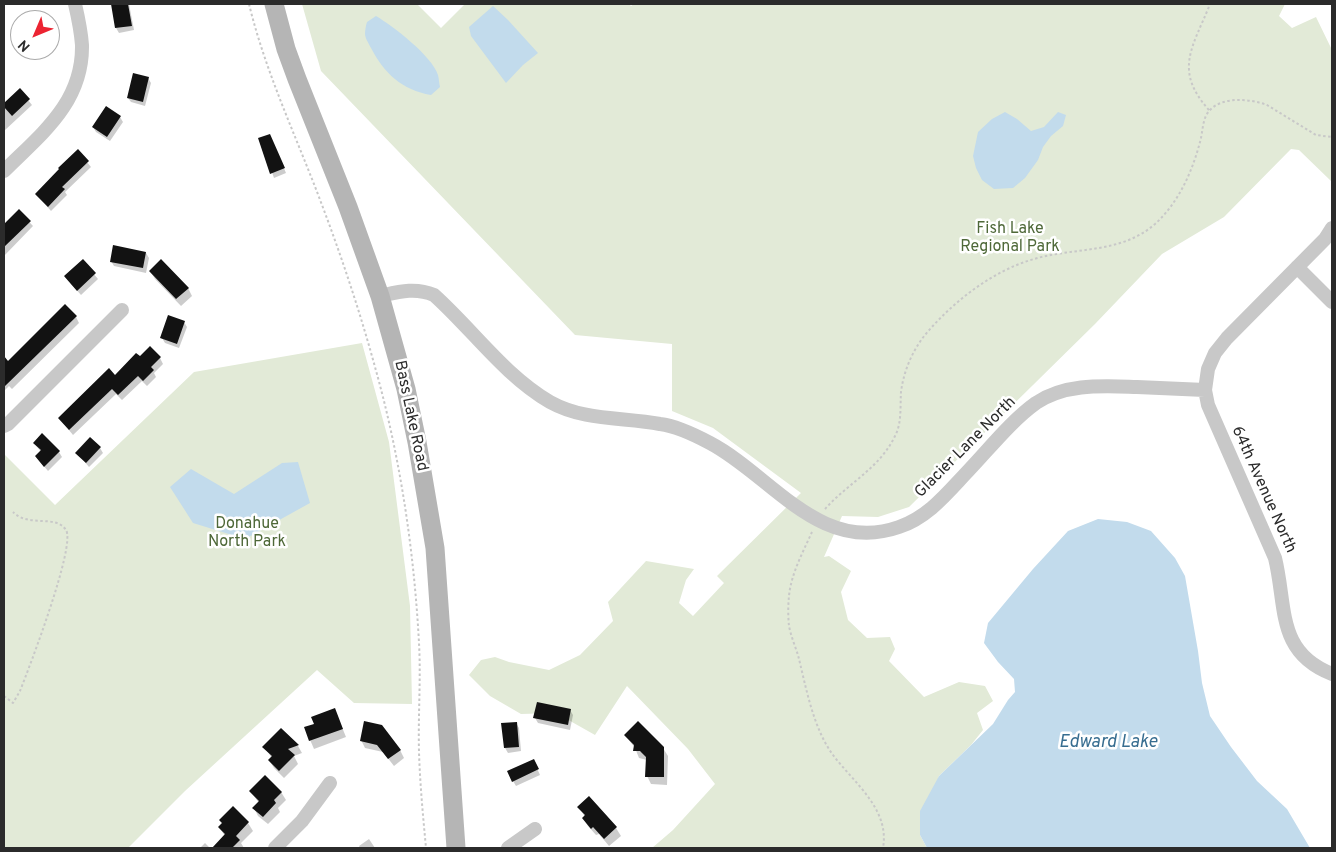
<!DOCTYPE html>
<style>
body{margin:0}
#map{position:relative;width:1336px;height:852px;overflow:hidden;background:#fff;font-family:Overpass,sans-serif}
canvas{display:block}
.frame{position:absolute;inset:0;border:5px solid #2b2b2b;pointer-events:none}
.north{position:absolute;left:10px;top:10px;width:50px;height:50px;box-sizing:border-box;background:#fff;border:1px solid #aaa;border-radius:50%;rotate:225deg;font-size:14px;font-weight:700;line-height:20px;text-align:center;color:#2b2b2b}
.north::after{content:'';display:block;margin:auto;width:18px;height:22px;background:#ec2432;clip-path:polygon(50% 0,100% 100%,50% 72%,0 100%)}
</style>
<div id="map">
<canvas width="1336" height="852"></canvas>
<div class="frame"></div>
<div class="north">N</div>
</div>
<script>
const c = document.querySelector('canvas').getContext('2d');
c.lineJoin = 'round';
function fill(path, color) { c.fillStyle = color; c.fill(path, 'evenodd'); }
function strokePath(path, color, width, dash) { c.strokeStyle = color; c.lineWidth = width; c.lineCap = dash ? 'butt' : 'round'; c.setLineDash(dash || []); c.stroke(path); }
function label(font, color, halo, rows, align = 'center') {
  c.font = font + ' Overpass,sans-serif'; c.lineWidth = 5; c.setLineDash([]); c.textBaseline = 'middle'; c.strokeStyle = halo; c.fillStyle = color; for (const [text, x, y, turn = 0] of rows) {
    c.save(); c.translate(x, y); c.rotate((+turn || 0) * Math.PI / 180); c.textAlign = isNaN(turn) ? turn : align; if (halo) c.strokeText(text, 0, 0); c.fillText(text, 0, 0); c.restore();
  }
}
fill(new Path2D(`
 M 302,4 L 417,4 L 441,28 L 465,4 L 629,4 L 631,6 L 634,4 L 1285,4 L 1279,16 L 1292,28 L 1316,17 L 1332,50 L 1332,182 L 1299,150 L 1291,149 L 1224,217 L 1162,254 L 1095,324 L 909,507 L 878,517 L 842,516 L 824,557 L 829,556 L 851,571 L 841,592 L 848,620 L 867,638 L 890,637 L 895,649 L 889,661 L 924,697 L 959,682 L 985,686 L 993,701 L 977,713 L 983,730 L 971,745 L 939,776 L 920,835 L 927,848 L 652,848 L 673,830 L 715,784 L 688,749 L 627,686 L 595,735 L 556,713 L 521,714 L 490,696 L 469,675 L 481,660 L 495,657 L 509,662 L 549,670 L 580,655 L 613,621 L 608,602 L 646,561 L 694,569 L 686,580 L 679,603 L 693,616 L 724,583 L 717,576 L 801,493 L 713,428 L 672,411 L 672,344 L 575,335 L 321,71 Z
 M 362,343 L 389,442 L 410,606 L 412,704 L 354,703 L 317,670 L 185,791 L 128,848 L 4,848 L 4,454 L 55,505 L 194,372 Z`), '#e2ead7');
fill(new Path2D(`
 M 493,6 L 508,20 L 538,53 L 523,65 L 506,83 L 471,36 L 469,27 Z
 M 376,16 C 393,26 432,56 438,75 C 439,79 439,83 440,87 L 431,95 C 402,90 384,73 371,48 C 369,44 365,38 365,34 C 365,30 366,25 367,22 Z
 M 1005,112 L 1017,119 L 1031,131 L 1044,127 L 1058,112 L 1066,115 L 1063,126 L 1051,136 L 1043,147 L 1038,160 L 1025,178 L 1013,188 L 994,189 L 982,180 L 976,168 L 973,156 L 978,132 L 992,119 Z
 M 298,462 L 310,503 L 245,539 L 193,523 L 170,487 L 191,469 L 234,494 L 282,463 Z
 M 1098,519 L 1127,522 L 1151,531 L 1175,558 L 1185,576 L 1198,651 L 1202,683 L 1210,716 L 1231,747 L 1257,781 L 1287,809 L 1310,848 L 927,848 L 920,835 L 920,811 L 939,776 L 993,724 L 1008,700 L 1015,692 L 1014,679 L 998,662 L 984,643 L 988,623 L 1033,569 L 1068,531 Z`), '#c2dbec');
fill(new Path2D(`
 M 112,4 L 129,4 L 134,30 L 119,33 L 116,28 Z
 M 42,15 L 45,20 L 22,20 L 22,18 Z
 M 148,78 L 151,83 L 145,106 L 131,102 L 128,98 Z
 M 20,90 L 32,105 L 4,131 L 4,106 Z
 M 120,117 L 123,122 L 110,141 L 96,132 L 93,127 Z
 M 260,139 L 272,140 L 286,173 L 274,178 Z
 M 78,151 L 91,167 L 65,192 L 67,195 L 51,211 L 36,194 Z
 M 19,211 L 33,226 L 4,256 L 4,226 Z
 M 146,253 L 149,258 L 146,273 L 114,266 L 111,261 Z
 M 83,261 L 98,279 L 81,295 L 65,277 Z
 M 150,271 L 188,288 L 192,296 L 181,306 L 155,279 Z
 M 76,317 L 79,323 L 12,389 L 9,386 L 4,391 L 4,358 L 8,362 Z
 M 184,322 L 187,327 L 179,348 L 165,343 L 162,338 Z
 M 140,358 L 160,358 L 163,364 L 154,373 L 156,377 L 147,386 L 142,381 L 122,400 L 116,394 L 73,435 L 59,418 Z
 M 34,443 L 59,452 L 62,457 L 48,471 L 36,457 L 41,452 Z
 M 100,448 L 103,453 L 89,467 L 77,453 Z
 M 335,710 L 346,737 L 314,749 L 305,728 L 315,724 Z
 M 570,710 L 573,715 L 570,730 L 538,723 L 535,718 Z
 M 516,723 L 519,728 L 521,751 L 508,753 L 505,748 Z
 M 281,730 L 298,746 L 302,753 L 294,756 L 298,764 L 284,778 L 274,768 L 269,760 L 272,758 L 264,747 Z
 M 625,735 L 663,748 L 668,756 L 667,785 L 651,784 L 647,776 L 647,760 L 639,758 L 635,748 Z
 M 361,740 L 400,750 L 404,758 L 394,766 L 383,752 L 365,748 Z
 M 536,766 L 540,775 L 516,786 L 513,781 Z
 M 251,792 L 281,792 L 286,800 L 278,808 L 280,812 L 268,824 L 258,816 L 254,808 L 259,803 Z
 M 589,797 L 616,828 L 621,836 L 609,846 L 599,834 L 596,835 L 588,826 L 583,818 L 585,817 L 579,807 Z
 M 233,808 L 248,823 L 253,831 L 241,843 L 244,848 L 213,848 L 225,836 L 219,827 Z
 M 369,839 L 375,848 L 360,848 L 359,846 Z
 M 205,843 L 210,848 L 200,848 Z`), '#0003');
fill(new Path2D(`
 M 111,4 L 128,4 L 132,26 L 115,28 Z
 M 133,73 L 149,77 L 143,102 L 127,98 Z
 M 20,88 L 30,99 L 12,116 L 4,107 L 4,103 Z
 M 106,106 L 121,116 L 107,137 L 92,127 Z
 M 270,134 L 285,168 L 270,174 L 258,138 Z
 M 78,149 L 89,161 L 62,187 L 65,189 L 48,207 L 35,194 L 59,169 L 58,168 Z
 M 19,209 L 31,221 L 4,247 L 4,224 Z
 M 113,245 L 146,252 L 143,268 L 110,262 Z
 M 83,259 L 96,273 L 77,291 L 64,276 Z
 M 161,259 L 189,288 L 176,299 L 149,271 Z
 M 65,304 L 77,316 L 4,387 L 4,356 L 8,361 Z
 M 168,315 L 185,321 L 177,344 L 160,338 Z
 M 150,346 L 161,357 L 151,367 L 154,370 L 143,381 L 138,376 L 118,395 L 112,389 L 69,430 L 58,418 L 109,368 L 115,375 L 136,353 L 140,356 Z
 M 42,433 L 60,451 L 44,467 L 35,456 L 41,450 L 33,443 Z
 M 90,437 L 101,447 L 86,463 L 75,453 Z
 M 537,702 L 571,709 L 568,725 L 533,718 Z
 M 335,708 L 343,729 L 309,741 L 304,727 L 314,724 L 311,717 Z
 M 364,721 L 382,725 L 401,750 L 388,759 L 377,745 L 360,741 Z
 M 638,721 L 664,747 L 664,777 L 645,777 L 646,757 L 640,751 L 633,751 L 634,745 L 624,735 Z
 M 517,722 L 519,747 L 504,748 L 501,723 Z
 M 281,728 L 299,745 L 288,749 L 295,755 L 279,771 L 268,760 L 272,756 L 262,747 Z
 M 534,759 L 539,769 L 512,782 L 507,771 Z
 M 265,775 L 282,792 L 274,800 L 276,803 L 263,817 L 252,808 L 259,801 L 249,791 Z
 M 589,796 L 617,827 L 604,839 L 593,827 L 591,829 L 582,818 L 585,815 L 577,807 Z
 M 233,806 L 249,822 L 236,836 L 240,840 L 232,848 L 212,848 L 225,834 L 218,827 L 222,823 L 219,820 Z`), '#121212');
strokePath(new Path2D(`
 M 249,4 C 266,74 297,138 322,205 C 342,258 360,312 375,367 C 400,456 414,550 419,643 C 421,679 418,716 419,752 C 420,784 423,816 426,848
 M 1209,110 C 1173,70 1193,47 1210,4
 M 825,509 C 847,484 880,468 895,436 C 902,423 900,406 901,392 C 904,368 915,345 931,328 C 958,298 995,270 1034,259 C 1075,247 1121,254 1155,224 C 1179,202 1192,172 1200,142 C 1203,132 1202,118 1210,110 C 1223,96 1251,99 1267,105 L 1316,135 L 1332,137
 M 812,532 C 803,552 791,574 789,596 C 788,605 788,617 789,626 C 791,636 795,646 798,655 C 806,687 813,728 833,755 C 854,783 890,809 883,848
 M 4,696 L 13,703 L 20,691 C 29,668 76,546 66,530 C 56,514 29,528 13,512`), '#c8c8c8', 2, [2.5, 2.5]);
strokePath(new Path2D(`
 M 4,171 C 41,134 83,103 82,45 C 81,31 78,17 75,4
 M 1332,228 L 1325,239 L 1227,338 L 1215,353 L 1208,369 L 1205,390 L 1208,405 L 1275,558 C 1287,607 1276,652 1332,674
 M 1297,267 L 1332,302
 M 380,296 C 398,292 415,287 434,295 C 473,330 504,375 550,402 C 584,421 623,417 660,424 C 677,426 695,435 710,443 C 771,475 820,555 899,527 C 929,517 948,492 969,470 C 989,449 1012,420 1036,403 C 1066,383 1103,386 1137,387 C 1159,388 1182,389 1205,390
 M 4,426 L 8,424 L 122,310
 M 275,848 L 302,821 L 330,783
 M 508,848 L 535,829`), '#c8c8c8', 14);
strokePath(new Path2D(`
 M 274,4 L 286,49 L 297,79 L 348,207 L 380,296 L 406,389 L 417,442 L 435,548 L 456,848`), '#b5b5b5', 19);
label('16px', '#4e6838', '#fff', [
 ["Fish Lake",1010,230],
 ["Regional Park",1010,248],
 ["Donahue",247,525],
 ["North Park",247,543]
]);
label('16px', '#2b2b2b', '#fff', [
 ["Bass Lake Road",410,416,78],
 ["Glacier Lane North",966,448,-45],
 ["64th Avenue North",1263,490,66]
]);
label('italic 18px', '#376d90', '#fff', [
 ["Edward Lake",1108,743]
]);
</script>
